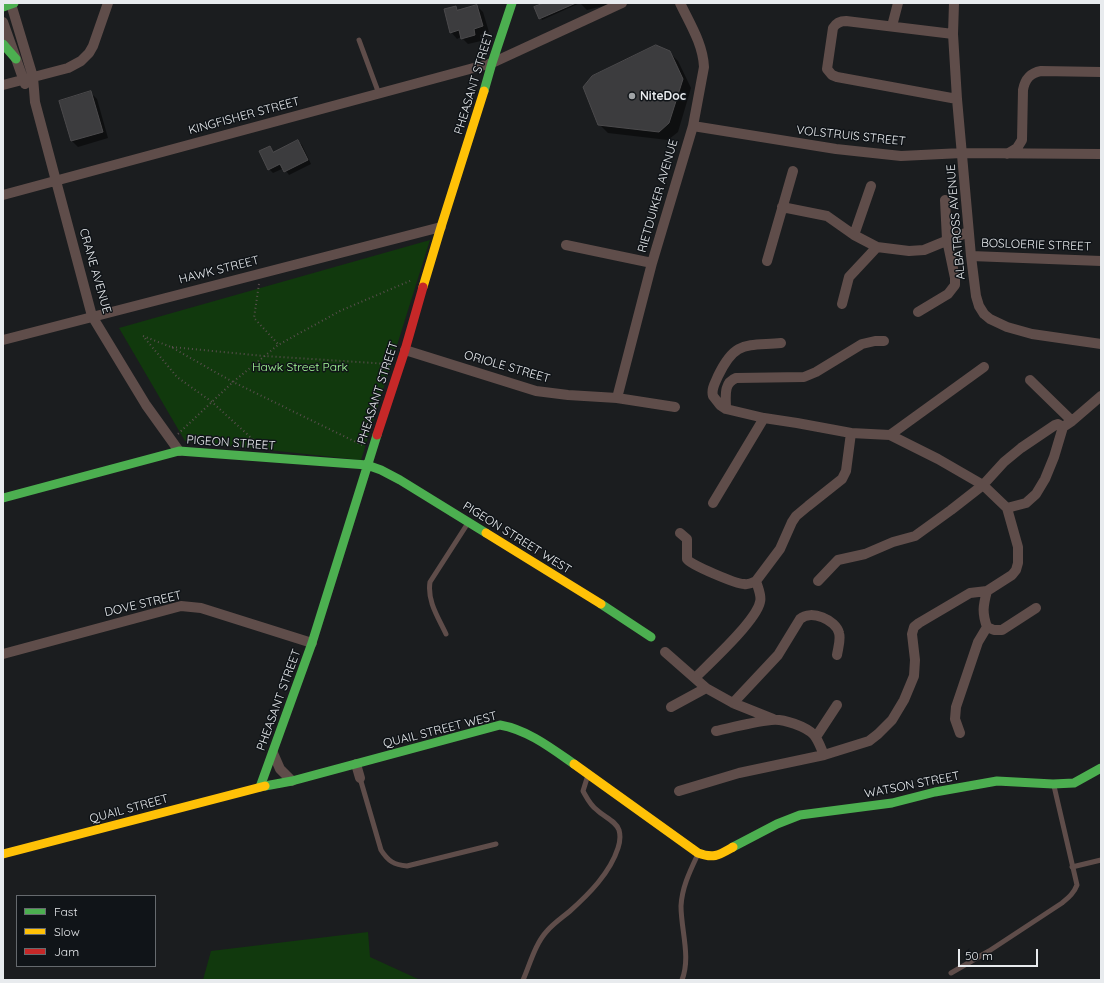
<!DOCTYPE html>
<style>
body{margin:0}
#map{position:relative;width:1104px;height:983px;overflow:hidden;background:#1b1d1f;font-family:Quicksand,sans-serif}
canvas{display:block}
.frame{position:absolute;inset:0;border:4px solid #e8ebee;pointer-events:none}
.legend{position:absolute;left:16px;top:895px;width:140px;height:72px;box-sizing:border-box;background:#101418;border:1px solid #666a6e;margin:0;padding:5px 7px;list-style:none;font-size:12px;color:#e8ebee}
.legend li{display:flex;align-items:center;gap:8px;height:20px}
.legend b{width:20px;border:1px solid #666a6e}
.scale{position:absolute;left:958px;top:949px;width:80px;height:18px;box-sizing:border-box;border:2px solid #e8ebee;border-top:0;padding-left:5px;font-size:12px;line-height:14px;white-space:nowrap;color:#e8ebee;-webkit-text-stroke:3px #101418;paint-order:stroke}
</style>
<div id="map">
<canvas width="1104" height="983"></canvas>
<div class="frame"></div>
<ul class="legend">
<li><b style="height:5px;background:#4caf50"></b>Fast</li>
<li><b style="height:5px;background:#ffc107"></b>Slow</li>
<li><b style="height:5px;background:#c62828"></b>Jam</li>
</ul>
<div class="scale">50 m</div>
</div>
<script>
const c = document.querySelector('canvas').getContext('2d');
c.lineJoin = 'round';
function fill(path, color) { c.fillStyle = color; c.fill(path, 'evenodd'); }
function strokePath(path, color, width, dash) { c.strokeStyle = color; c.lineWidth = width; c.lineCap = dash ? 'butt' : 'round'; c.setLineDash(dash || []); c.stroke(path); }
function label(font, color, halo, rows, align = 'center') {
  c.font = font + ' Quicksand,sans-serif'; c.lineWidth = 3; c.setLineDash([]); c.textBaseline = 'middle'; c.strokeStyle = halo; c.fillStyle = color; for (const [text, x, y, turn = 0] of rows) {
    c.save(); c.translate(x, y); c.rotate((+turn || 0) * Math.PI / 180); c.textAlign = isNaN(turn) ? turn : align; if (halo) c.strokeText(text, 0, 0); c.fillText(text, 0, 0); c.restore();
  }
}
fill(new Path2D(`
 M 430,240 L 361,460 L 185,441 L 119,328 Z
 M 368,932 L 370,957 L 418,979 L 458,980 L 203,980 L 211,951 Z`), '#11390d');
fill(new Path2D(`
 M 546,3 L 615,3 L 587,10 L 580,3 L 542,20 L 535,8 Z
 M 477,6 L 483,12 L 489,32 L 480,35 L 481,41 L 468,44 L 461,37 L 457,39 L 451,32 L 455,7 L 459,11 Z
 M 669,52 L 678,61 L 691,88 L 678,132 L 668,140 L 608,133 L 599,124 Z
 M 91,93 L 97,99 L 108,138 L 78,147 L 72,141 Z
 M 298,141 L 302,145 L 311,164 L 289,175 L 284,168 L 273,173 L 269,169 L 270,147 L 274,153 Z`), '#0007');
const building = new Path2D(`
 M 544,3 L 576,3 L 539,19 L 534,7 Z
 M 477,5 L 483,26 L 474,29 L 475,35 L 461,39 L 459,30 L 450,33 L 444,9 L 456,6 L 457,10 Z
 M 656,45 L 670,51 L 683,79 L 669,123 L 659,132 L 598,125 L 583,87 L 592,76 Z
 M 91,91 L 103,132 L 71,141 L 59,101 Z
 M 298,140 L 308,160 L 284,172 L 280,164 L 268,170 L 259,151 L 270,146 L 273,152 Z`);
fill(building, '#3c3c3e');
strokePath(building, '#4b4a4c', 1);
strokePath(new Path2D(`
 M 259,284 L 254,318 L 278,344
 M 172,347 L 264,356 L 389,364
 M 178,434 L 233,382 L 278,345 L 340,311 L 412,280
 M 259,445 L 212,402 L 177,377 L 143,336 L 171,347 L 233,382 L 362,445`), '#594f4e', 2, [1, 3]);
strokePath(new Path2D(`
 M 359,40 L 379,94
 M 446,634 C 438,617 427,601 430,582 L 468,523
 M 360,778 L 381,850 C 388,861 394,865 407,866 L 496,844
 M 1072,867 L 1101,860
 M 951,973 L 989,951 L 1062,903 C 1069,897 1074,893 1077,885 L 1054,786
 M 523,980 C 530,964 535,944 547,931 C 554,923 563,917 570,911 C 589,894 610,873 618,848 C 620,842 621,837 619,830 C 616,821 604,817 597,810 C 590,805 587,798 583,791 L 588,775
 M 682,980 C 691,957 681,930 681,906 C 682,887 690,871 698,854`), '#5f4d4a', 5);
strokePath(new Path2D(`
 M 954,3 L 953,34 L 957,99 L 971,256 L 976,296 L 979,306 L 984,314 L 990,319 L 1007,327 L 1032,334 L 1101,344
 M 11,4 L 33,77 L 35,102 L 92,316 L 146,405 L 179,451
 M 3,22 L 25,84
 M 892,26 L 898,3
 M 953,34 L 846,21 C 840,21 836,23 833,28 L 827,69 L 832,75 L 837,77 L 957,99
 M 3,85 L 68,68 L 81,61 L 89,53 L 93,46 L 108,3
 M 693,126 L 836,149 L 901,156 L 962,153 L 1101,154
 M 1007,154 L 1017,148 L 1022,140 L 1023,90 C 1025,79 1030,73 1041,71 L 1101,72
 M 3,195 L 492,63 L 622,3
 M 782,207 L 827,216 L 854,235 L 877,247 L 909,251 L 924,250 L 968,232
 M 854,235 L 871,186
 M 566,245 L 652,263
 M 971,256 L 1101,261
 M 767,261 L 793,171
 M 842,304 L 849,277 L 877,247
 M 918,312 L 948,294 L 955,285 L 955,278 L 947,240 L 945,200
 M 3,340 L 441,227
 M 405,350 L 536,391 L 568,395 L 617,398 L 675,407
 M 1030,380 L 1072,421
 M 617,398 L 652,263 L 693,126 L 704,67 C 703,44 690,24 680,3
 M 726,409 C 726,397 723,383 736,378 L 804,377 L 816,372 L 862,344 L 875,341 L 884,341
 M 890,435 L 984,367
 M 713,503 L 764,418
 M 1007,508 L 1026,503 L 1036,494 L 1045,479 L 1054,457 L 1063,427 L 1072,421 L 1101,396
 M 680,533 L 687,539 L 687,559 C 691,565 736,584 744,584 C 749,585 752,583 756,581
 M 818,581 L 838,560 L 865,554 L 893,542 L 915,536 L 951,510 L 983,485 L 1004,462 L 1021,448 L 1055,425 L 1058,424 L 1063,427
 M 987,591 C 983,606 982,613 987,627 L 994,630 L 1002,630 L 1036,608
 M 665,652 L 706,688 L 733,703 L 773,719
 M 3,654 L 181,606 L 201,608 L 312,643
 M 695,678 C 710,663 756,621 760,602 C 762,596 758,588 756,581 L 780,549 L 792,522 L 796,516 L 808,506 L 842,479 L 846,471 L 851,433 L 797,423 L 764,418 L 726,409 L 720,405 L 713,396 C 711,389 715,383 718,376 C 735,340 746,346 781,343
 M 733,703 L 778,655 L 800,619 C 811,609 836,620 839,633 C 841,640 838,648 837,655
 M 671,707 L 706,688
 M 716,731 C 734,727 753,722 771,720 C 783,718 807,727 814,735 C 819,741 821,749 824,755
 M 960,733 L 955,719 L 956,707 L 978,642 L 987,627
 M 816,737 L 837,705
 M 273,753 L 280,769 L 292,781
 M 356,764 L 360,778
 M 679,791 L 739,773 L 824,755 L 869,741 L 878,734 L 892,720 L 904,700 L 914,676 L 915,660 L 912,634 L 914,627 L 919,623 L 970,593 L 987,591 L 1012,575 L 1016,570 L 1018,563 L 1018,547 L 1007,508 L 983,485 L 938,459 L 890,435 L 851,433`), '#5f4d4a', 10);
strokePath(new Path2D(`
 M 3,7 L 14,3
 M 3,44 L 16,59
 M 484,91 L 492,63 L 512,3
 M 3,498 L 179,451 L 367,465 L 381,470 L 400,480 L 486,533
 M 601,604 L 651,637
 M 265,786 L 292,781 L 500,725 C 528,730 551,748 574,764
 M 260,787 L 312,643 L 377,435
 M 733,847 L 777,824 L 800,815 L 892,803 L 935,792 L 997,781 L 1053,784 L 1074,783 L 1101,768`), '#4caf50', 9);
strokePath(new Path2D(`
 M 423,287 L 441,227 L 484,91
 M 486,533 L 601,604
 M 574,764 L 698,853 C 714,859 719,855 733,847
 M 3,854 L 265,786`), '#ffc107', 9);
strokePath(new Path2D(`
 M 377,435 L 405,350 L 423,287`), '#c62828', 9);
for (const [x, y, r, color] of [
 [632,96,4,"#a0a3a6"]
]) { const dot = new Path2D(); dot.arc(x, y, r, 0, 2 * Math.PI); c.fillStyle = color; c.fill(dot); strokePath(dot, '#101418', 1.5); }
label('12px', '#e8ebee', '#101418', [
 ["PHEASANT STREET",474,83,-73],
 ["KINGFISHER STREET",244,116,-15],
 ["VOLSTRUIS STREET",851,136,6],
 ["RIETDUIKER AVENUE",658,196,-74],
 ["ALBATROSS AVENUE",956,222,-95],
 ["BOSLOERIE STREET",1036,245,2],
 ["HAWK STREET",219,270,-14],
 ["CRANE AVENUE",95,271,74],
 ["ORIOLE STREET",507,367,16],
 ["PHEASANT STREET",378,393,-72],
 ["PIGEON STREET",231,443,4],
 ["PIGEON STREET WEST",517,538,32],
 ["DOVE STREET",143,604,-13],
 ["PHEASANT STREET",279,700,-70],
 ["QUAIL STREET WEST",440,730,-14],
 ["WATSON STREET",912,785,-11],
 ["QUAIL STREET",129,809,-15]
]);
label('bold 12px', '#e8ebee', '#101418', [
 ["NiteDoc",640,96]
], 'left');
label('12px', '#a6fd9a', '#101418', [
 ["Hawk Street Park",300,367]
]);
</script>
